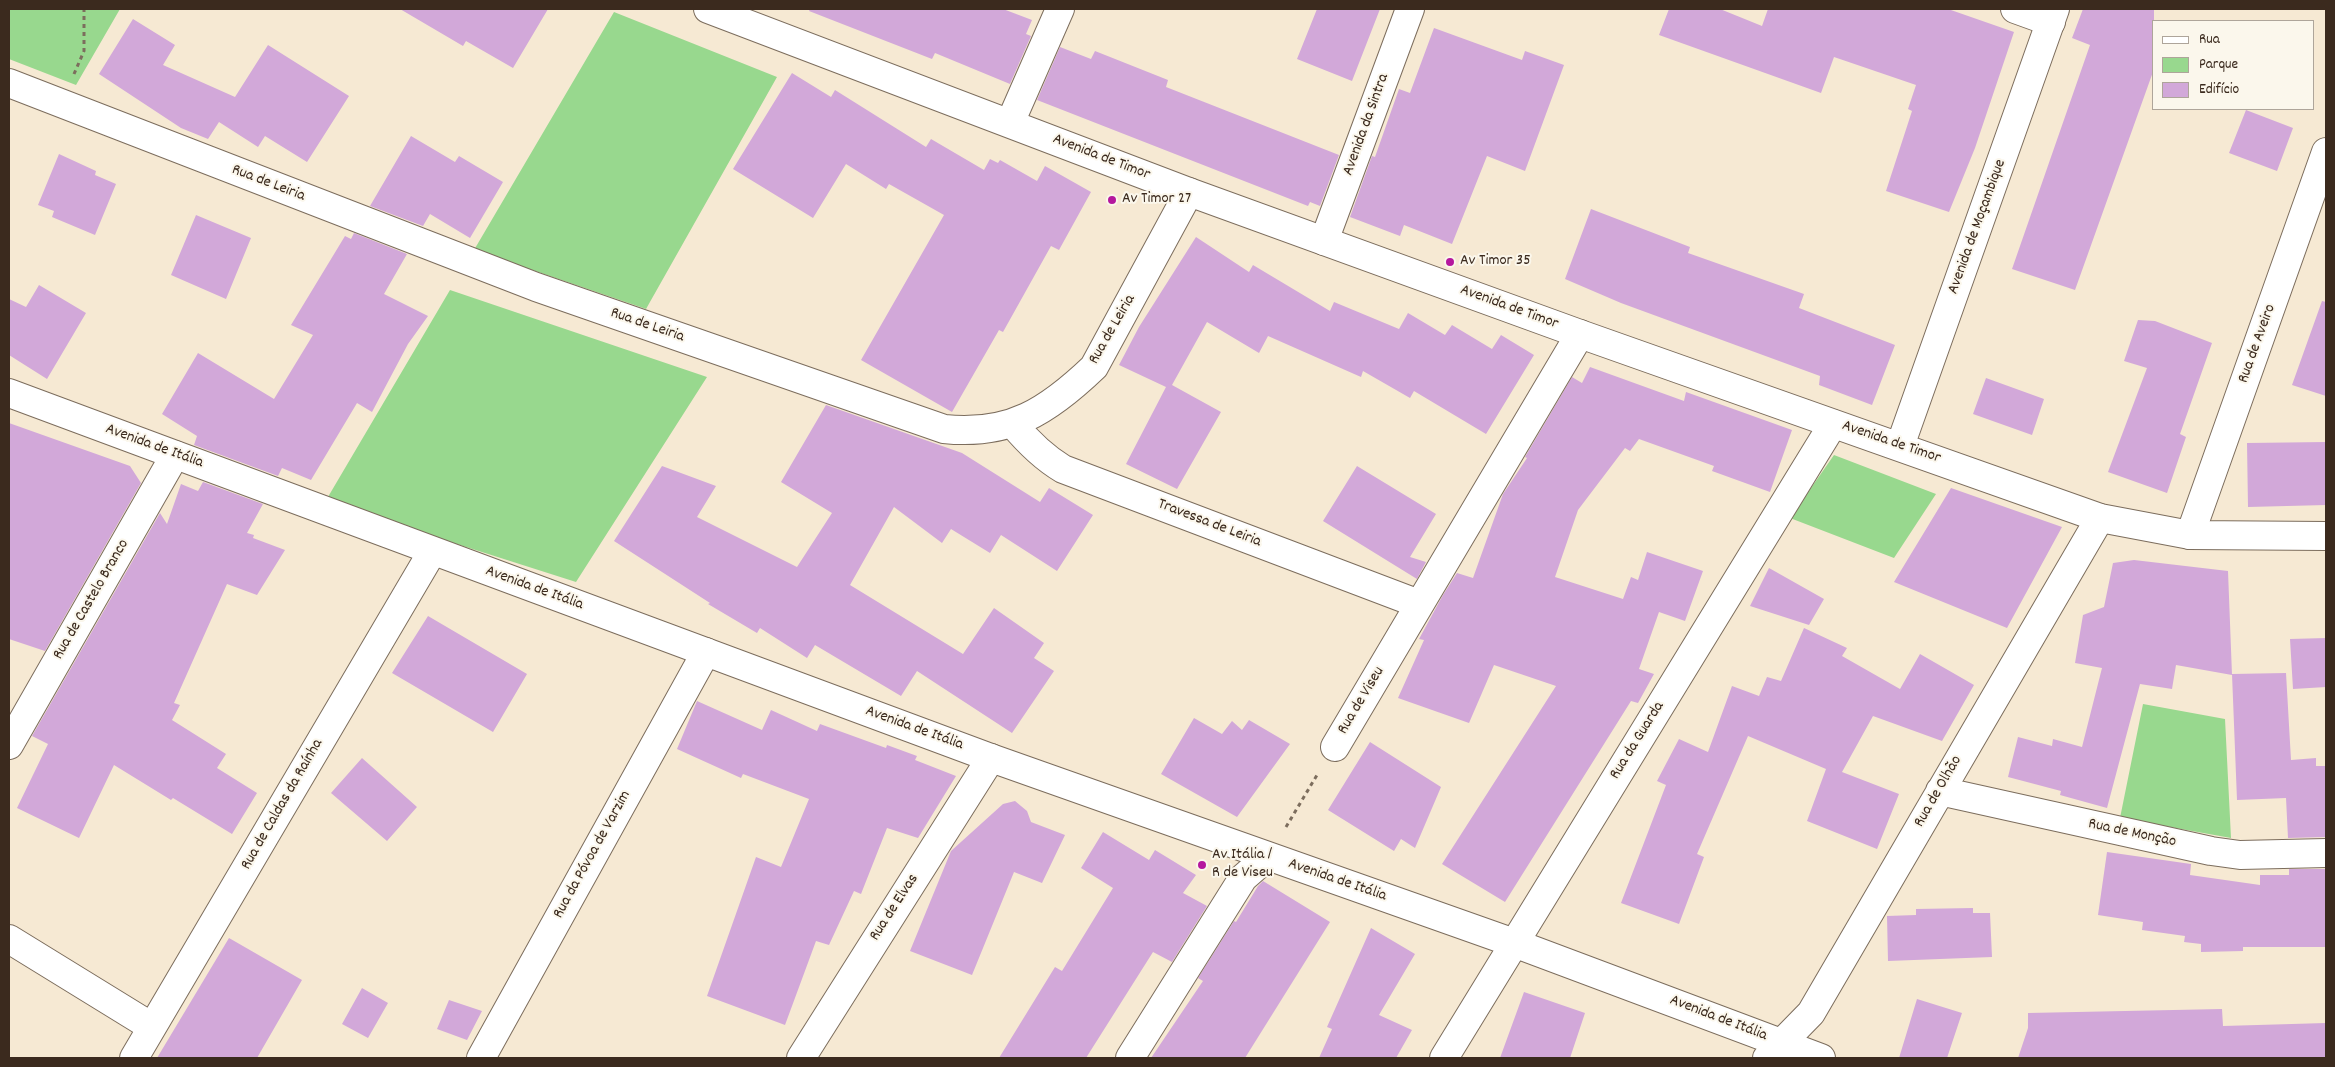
<!DOCTYPE html>
<meta charset="utf-8">
<style>
body{margin:0}
#map{position:relative;width:2335px;height:1067px;overflow:hidden;background:#f6e9d3;font-family:Dekko,sans-serif}
canvas{display:block}
.frame{position:absolute;inset:0;border:10px solid #3b2a1e;pointer-events:none}
.legend{position:absolute;left:2152px;top:20px;width:162px;height:90px;box-sizing:border-box;background:#fbf7ec;border:1px solid #aea59a;margin:0;padding:6px 9px;list-style:none;font-size:15px;color:#3b2a1e}
.legend li{display:flex;align-items:center;gap:10px;height:25px}
.legend b{width:25px;border:1px solid #aea59a}
</style>
<div id="map">
<canvas width="2335" height="1067"></canvas>
<div class="frame"></div>
<ul class="legend">
<li><b style="height:6px;background:#fff"></b>Rua</li>
<li><b style="height:14px;background:#98d88e"></b>Parque</li>
<li><b style="height:14px;background:#d2a8d9"></b>Edifício</li>
</ul>
</div>
<script>
const c = document.querySelector('canvas').getContext('2d');
c.lineJoin = 'round';
function fill(path, color) { c.fillStyle = color; c.fill(path, 'evenodd'); }
function strokePath(path, color, width, dash) { c.strokeStyle = color; c.lineWidth = width; c.lineCap = dash ? 'butt' : 'round'; c.setLineDash(dash || []); c.stroke(path); }
function label(font, color, halo, rows, align = 'center') {
  c.font = font + ' Dekko,sans-serif'; c.lineWidth = 4; c.setLineDash([]); c.textBaseline = 'middle'; c.strokeStyle = halo; c.fillStyle = color; for (const [text, x, y, turn = 0] of rows) {
    c.save(); c.translate(x, y); c.rotate((+turn || 0) * Math.PI / 180); c.textAlign = isNaN(turn) ? turn : align; if (halo) c.strokeText(text, 0, 0); c.fillText(text, 0, 0); c.restore();
  }
}
fill(new Path2D(`
 M 9,9 L 120,9 L 76,85 L 9,59 Z
 M 614,12 L 777,77 L 646,309 L 474,250 Z
 M 450,290 L 707,377 L 576,582 L 325,502 Z
 M 1834,455 L 1936,494 L 1894,558 L 1790,518 Z
 M 2143,704 L 2225,719 L 2231,838 L 2120,818 Z`), '#98d88e');
fill(new Path2D(`
 M 400,9 L 548,9 L 513,68 L 466,41 L 463,46 Z
 M 810,9 L 1003,9 L 1032,20 L 1026,34 L 1031,36 L 1010,84 L 935,53 L 932,59 L 809,11 Z
 M 1317,9 L 1380,9 L 1352,81 L 1297,59 Z
 M 1669,9 L 1720,9 L 1762,26 L 1768,9 L 1948,9 L 2014,32 L 1975,148 L 1949,212 L 1886,191 L 1912,111 L 1908,109 L 1916,85 L 1834,57 L 1821,93 L 1659,35 Z
 M 2083,9 L 2154,9 L 2154,69 L 2075,290 L 2012,269 L 2090,45 L 2072,38 Z
 M 133,19 L 175,45 L 163,65 L 235,97 L 268,45 L 349,96 L 307,162 L 265,136 L 258,147 L 219,122 L 208,139 L 181,128 L 99,74 Z
 M 1434,28 L 1522,60 L 1525,51 L 1564,65 L 1525,171 L 1487,156 L 1452,244 L 1404,225 L 1400,236 L 1350,217 L 1372,156 L 1375,157 L 1399,89 L 1410,93 Z
 M 1060,47 L 1091,59 L 1095,51 L 1168,80 L 1166,87 L 1339,155 L 1320,206 L 1310,202 L 1308,206 L 1037,100 Z
 M 792,73 L 831,97 L 835,90 L 926,147 L 931,139 L 984,170 L 990,159 L 998,163 L 1000,160 L 1037,181 L 1045,166 L 1091,192 L 1059,250 L 1051,246 L 1003,332 L 999,330 L 952,412 L 861,360 L 944,215 L 889,184 L 886,189 L 846,164 L 813,218 L 733,169 Z
 M 2246,110 L 2293,128 L 2277,171 L 2229,153 Z
 M 411,136 L 455,162 L 459,156 L 503,182 L 470,238 L 430,214 L 423,226 L 370,206 Z
 M 59,154 L 96,171 L 95,175 L 116,184 L 95,235 L 52,217 L 54,211 L 38,205 Z
 M 1591,209 L 1690,247 L 1688,253 L 1804,294 L 1799,308 L 1895,345 L 1872,405 L 1819,385 L 1820,376 L 1621,303 L 1565,279 Z
 M 196,215 L 251,238 L 226,299 L 171,275 Z
 M 354,233 L 407,254 L 384,294 L 428,316 L 408,344 L 372,412 L 357,403 L 311,480 L 282,468 L 278,476 L 194,445 L 197,436 L 162,414 L 198,353 L 274,399 L 313,335 L 291,325 L 345,236 L 351,239 Z
 M 1196,237 L 1249,272 L 1253,265 L 1330,311 L 1334,302 L 1399,329 L 1408,313 L 1445,335 L 1452,325 L 1492,349 L 1501,335 L 1534,355 L 1486,434 L 1414,391 L 1410,398 L 1363,371 L 1361,377 L 1268,336 L 1259,353 L 1207,322 L 1172,385 L 1221,412 L 1177,489 L 1126,464 L 1166,387 L 1119,365 L 1139,327 Z
 M 39,285 L 86,313 L 47,379 L 9,355 L 9,299 L 26,307 Z
 M 2322,301 L 2326,302 L 2326,396 L 2292,385 Z
 M 2138,320 L 2155,321 L 2212,343 L 2180,434 L 2186,437 L 2167,493 L 2108,472 L 2147,368 L 2124,361 Z
 M 1590,367 L 1684,401 L 1686,392 L 1792,430 L 1770,492 L 1712,471 L 1714,466 L 1639,439 L 1630,451 L 1625,448 L 1578,510 L 1555,577 L 1623,599 L 1631,577 L 1638,580 L 1647,552 L 1703,571 L 1685,621 L 1659,612 L 1639,669 L 1654,674 L 1638,703 L 1631,701 L 1505,902 L 1442,864 L 1556,686 L 1494,665 L 1469,723 L 1398,698 L 1424,640 L 1419,639 L 1443,595 L 1457,573 L 1473,578 L 1503,494 L 1527,458 L 1525,457 L 1572,377 L 1582,383 Z
 M 1986,378 L 2044,399 L 2032,435 L 1973,414 Z
 M 826,405 L 962,453 L 1040,502 L 1049,488 L 1093,515 L 1057,571 L 1001,535 L 990,553 L 951,529 L 942,543 L 894,507 L 850,585 L 963,654 L 994,608 L 1044,643 L 1034,658 L 1054,671 L 1012,733 L 917,671 L 901,696 L 815,645 L 807,658 L 760,628 L 757,633 L 708,604 L 710,603 L 614,541 L 662,466 L 716,486 L 697,517 L 797,567 L 832,513 L 781,482 Z
 M 9,423 L 130,466 L 141,483 L 45,651 L 9,639 Z
 M 2326,442 L 2326,505 L 2248,507 L 2247,443 Z
 M 1357,466 L 1436,514 L 1410,557 L 1426,562 L 1417,579 L 1323,521 Z
 M 203,482 L 263,504 L 247,533 L 254,535 L 253,538 L 285,550 L 257,595 L 227,584 L 174,703 L 180,705 L 172,720 L 226,754 L 217,768 L 257,793 L 232,834 L 173,798 L 171,800 L 114,765 L 79,838 L 17,808 L 48,744 L 32,736 L 160,513 L 167,524 L 181,484 L 198,491 Z
 M 1951,488 L 2062,527 L 2007,628 L 1894,582 Z
 M 2134,560 L 2228,571 L 2232,675 L 2176,665 L 2172,689 L 2140,684 L 2107,808 L 2060,795 L 2061,791 L 2008,777 L 2018,737 L 2052,746 L 2053,739 L 2082,747 L 2102,668 L 2075,663 L 2083,615 L 2104,607 L 2113,563 Z
 M 1769,568 L 1824,599 L 1809,625 L 1750,606 Z
 M 428,616 L 527,674 L 493,732 L 392,673 Z
 M 1804,628 L 1847,648 L 1842,656 L 1900,689 L 1920,654 L 1974,685 L 1942,741 L 1873,716 L 1842,772 L 1899,794 L 1877,849 L 1807,821 L 1826,769 L 1748,736 L 1697,854 L 1704,857 L 1679,924 L 1621,903 L 1666,785 L 1657,781 L 1679,739 L 1708,752 L 1732,686 L 1759,696 L 1767,677 L 1781,681 Z
 M 2326,638 L 2326,687 L 2293,689 L 2290,639 Z
 M 2286,673 L 2291,760 L 2316,758 L 2316,766 L 2326,766 L 2326,837 L 2288,838 L 2286,798 L 2237,800 L 2232,674 Z
 M 697,701 L 762,730 L 771,710 L 817,731 L 820,724 L 886,748 L 887,745 L 917,756 L 915,760 L 956,776 L 918,838 L 887,828 L 861,894 L 854,891 L 829,945 L 816,941 L 785,1025 L 707,996 L 756,857 L 781,867 L 809,799 L 743,774 L 741,778 L 677,749 Z
 M 1194,718 L 1222,734 L 1232,721 L 1242,730 L 1249,720 L 1290,744 L 1237,817 L 1161,774 Z
 M 1370,742 L 1441,787 L 1415,848 L 1401,839 L 1394,851 L 1328,810 Z
 M 362,758 L 417,807 L 387,841 L 331,793 Z
 M 1015,801 L 1027,811 L 1031,822 L 1065,835 L 1042,883 L 1014,872 L 972,975 L 910,951 L 951,851 L 1003,804 Z
 M 1103,832 L 1149,860 L 1155,850 L 1196,875 L 1183,893 L 1207,906 L 1172,962 L 1153,952 L 1086,1058 L 999,1058 L 1055,967 L 1062,971 L 1113,888 L 1081,868 Z
 M 2107,852 L 2191,864 L 2190,875 L 2260,885 L 2260,875 L 2289,875 L 2289,869 L 2326,869 L 2326,947 L 2243,947 L 2243,951 L 2201,952 L 2201,944 L 2184,942 L 2185,936 L 2142,930 L 2143,922 L 2098,915 Z
 M 1263,881 L 1330,922 L 1245,1058 L 1151,1058 L 1203,981 L 1198,978 L 1234,921 L 1236,922 L 1258,886 Z
 M 1973,908 L 1973,913 L 1990,913 L 1992,957 L 1888,961 L 1887,916 L 1916,915 L 1916,909 Z
 M 1371,928 L 1415,954 L 1379,1015 L 1412,1030 L 1396,1058 L 1319,1058 L 1332,1029 L 1327,1027 Z
 M 229,938 L 302,980 L 257,1058 L 157,1058 Z
 M 362,988 L 388,1003 L 368,1038 L 342,1024 Z
 M 1524,992 L 1585,1013 L 1570,1058 L 1500,1058 Z
 M 1917,999 L 1962,1013 L 1947,1058 L 1899,1058 Z
 M 449,1000 L 482,1011 L 467,1040 L 437,1029 Z
 M 2222,1009 L 2223,1026 L 2326,1023 L 2326,1058 L 2018,1058 L 2028,1028 L 2028,1013 Z`), '#d2a8d9');
const street = new Path2D(`
 M 2015,9 L 2051,22
 M 9,83 L 536,287 L 944,429 C 1010,436 1048,411 1094,367 L 1189,192
 M 1010,123 L 1060,9
 M 1324,241 L 1410,9
 M 1013,424 C 1028,442 1043,457 1063,469 L 1419,604
 M 2190,535 L 2326,152
 M 9,745 L 175,455
 M 1335,747 L 1580,334
 M 1940,791 L 2211,851 L 2240,855 L 2326,853
 M 9,939 L 152,1027
 M 134,1058 L 432,552
 M 481,1058 L 706,652
 M 801,1058 L 991,758
 M 1130,1058 L 1243,878 L 1267,857
 M 1444,1058 L 1833,424
 M 1767,1058 L 1811,1013 L 2100,518`);
const secondary = new Path2D(`
 M 708,9 L 1189,192 L 1580,334 L 2100,518 L 2190,535 L 2326,536
 M 9,393 L 991,758 L 1514,943 L 1821,1058
 M 1900,446 L 2055,9`);
strokePath(street, '#7c6d5d', 30);
strokePath(secondary, '#7c6d5d', 30);
strokePath(new Path2D(`
 M 74,74 L 84,51 L 84,9
 M 1286,827 L 1317,775`), '#7c6d5d', 3, [4, 4]);
strokePath(street, '#fff', 28);
strokePath(secondary, '#fff', 28);
for (const [x, y, r, color] of [
 [1112,200,5,"#b5179e"],
 [1450,262,5,"#b5179e"],
 [1202,865,5,"#b5179e"]
]) { const dot = new Path2D(); dot.arc(x, y, r, 0, 2 * Math.PI); c.fillStyle = color; c.fill(dot); strokePath(dot, '#fbf7ec', 2); }
label('16px', '#3b2a1e', '#fbf7ec', [
 ["Avenida da Sintra",1367,125,-70],
 ["Avenida de Timor",1101,158,21],
 ["Rua de Leiria",268,184,21],
 ["Avenida de Moçambique",1978,227,-70],
 ["Avenida de Timor",1509,308,20],
 ["Rua de Leiria",647,326,19],
 ["Rua de Leiria",1113,330,-60],
 ["Rua de Aveiro",2258,344,-70],
 ["Avenida de Timor",1891,443,19],
 ["Avenida de Itália",154,447,20],
 ["Travessa de Leiria",1209,524,21],
 ["Avenida de Itália",534,589,20],
 ["Rua de Castelo Branco",92,600,-60],
 ["Rua de Viseu",1362,701,-59],
 ["Avenida de Itália",914,729,20],
 ["Rua da Guarda",1638,741,-58],
 ["Rua de Olhão",1939,792,-60],
 ["Rua de Caldas da Raínha",283,805,-60],
 ["Rua de Monção",2132,834,12],
 ["Rua da Póvoa de Varzim",593,855,-61],
 ["Avenida de Itália",1337,881,19],
 ["Rua de Elvas",895,908,-57],
 ["Avenida de Itália",1718,1019,21]
]);
label('16px', '#3b2a1e', '#fbf7ec', [
 ["Av Timor 27",1122,200],
 ["Av Timor 35",1460,262],
 ["Av Itália /",1212,856],
 ["R de Viseu",1212,874]
], 'left');
</script>
